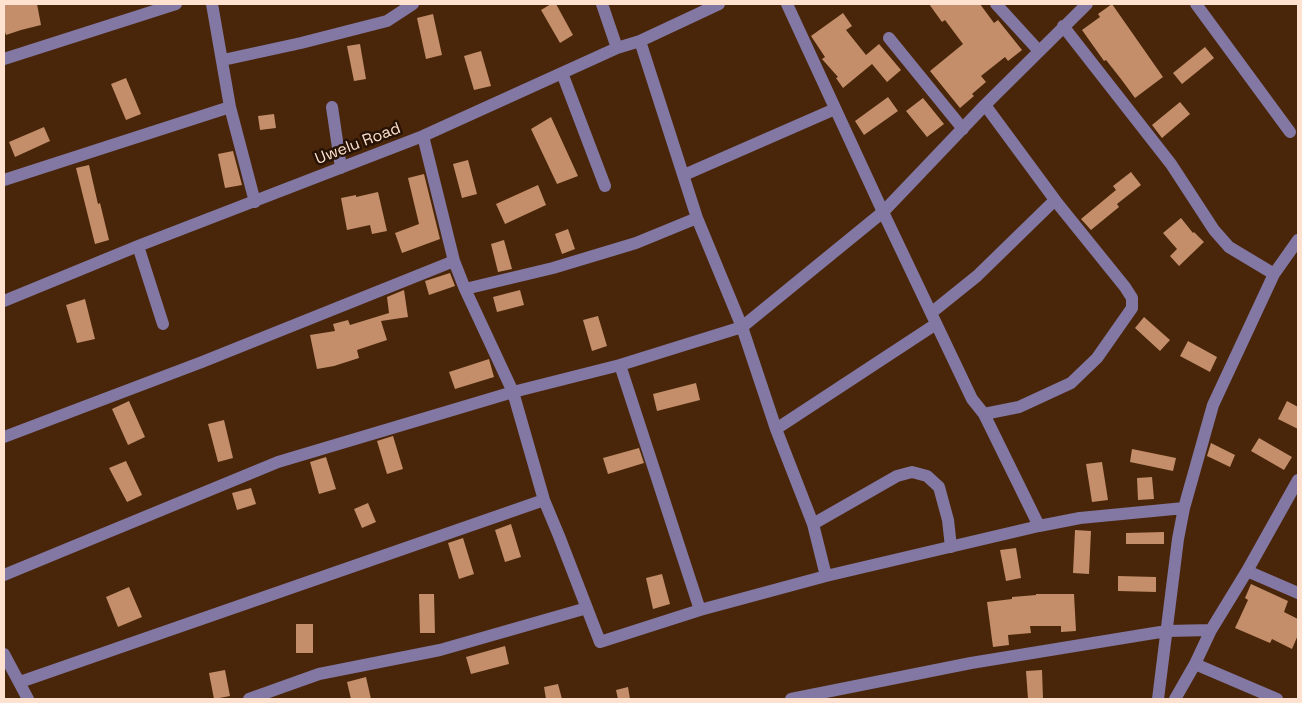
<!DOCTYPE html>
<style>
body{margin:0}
#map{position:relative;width:1302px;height:703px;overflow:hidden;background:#49260a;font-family:"Space Grotesk",sans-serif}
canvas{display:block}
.frame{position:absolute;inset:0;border:5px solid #fee1ce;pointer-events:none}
</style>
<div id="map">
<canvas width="1302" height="703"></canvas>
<div class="frame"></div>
</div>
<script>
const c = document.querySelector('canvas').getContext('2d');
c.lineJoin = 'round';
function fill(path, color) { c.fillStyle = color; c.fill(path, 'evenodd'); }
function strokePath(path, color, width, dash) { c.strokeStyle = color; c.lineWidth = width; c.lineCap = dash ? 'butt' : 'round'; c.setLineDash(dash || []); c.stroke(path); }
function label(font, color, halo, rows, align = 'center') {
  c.font = font + ' "Space Grotesk",sans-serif'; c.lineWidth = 5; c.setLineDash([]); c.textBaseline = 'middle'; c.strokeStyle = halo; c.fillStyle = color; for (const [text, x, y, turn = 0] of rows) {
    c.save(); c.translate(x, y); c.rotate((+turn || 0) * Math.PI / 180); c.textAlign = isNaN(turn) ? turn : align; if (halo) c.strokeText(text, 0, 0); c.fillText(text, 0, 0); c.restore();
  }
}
fill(new Path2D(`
 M 4,4 L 37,4 L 41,25 L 21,30 L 6,35 L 4,29 Z
 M 551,4 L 556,4 L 573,35 L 560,43 L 541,10 Z
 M 929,4 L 980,4 L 994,23 L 998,20 L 1022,50 L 1008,61 L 1005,57 L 981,76 L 986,82 L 972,94 L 974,96 L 960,108 L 930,71 L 963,44 L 945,20 L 942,22 Z
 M 1112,4 L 1163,77 L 1135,98 L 1121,79 L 1106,60 L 1104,61 L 1082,30 L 1100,17 L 1098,14 Z
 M 843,13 L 852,26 L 846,30 L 866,55 L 879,44 L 901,70 L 887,82 L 872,64 L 843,88 L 836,78 L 838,77 L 822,59 L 825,57 L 811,36 Z
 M 433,14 L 442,55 L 426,59 L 417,18 Z
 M 360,44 L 366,79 L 354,81 L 347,46 Z
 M 1205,47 L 1214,58 L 1182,84 L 1173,73 Z
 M 481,51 L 491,86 L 474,90 L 464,56 Z
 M 126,78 L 141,114 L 126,120 L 111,84 Z
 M 888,97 L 898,111 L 864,135 L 855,121 Z
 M 923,98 L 944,124 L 927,137 L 906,111 Z
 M 1180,102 L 1190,114 L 1162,138 L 1152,125 Z
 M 274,114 L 276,128 L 260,130 L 258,116 Z
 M 551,117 L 578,176 L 557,184 L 531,129 Z
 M 44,127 L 50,141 L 15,157 L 9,142 Z
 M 233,151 L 242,185 L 225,188 L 218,154 Z
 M 468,160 L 477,194 L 462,198 L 453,164 Z
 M 89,165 L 98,204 L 100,203 L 109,240 L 95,244 L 76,168 Z
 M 1131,172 L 1141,185 L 1117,204 L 1119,207 L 1091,230 L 1081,219 L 1116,190 L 1113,186 Z
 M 424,174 L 440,239 L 402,253 L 395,233 L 419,224 L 408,178 Z
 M 538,185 L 546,205 L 505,224 L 496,204 Z
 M 378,192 L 387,231 L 372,234 L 370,225 L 347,230 L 341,198 L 356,195 L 356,197 Z
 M 1181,218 L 1193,233 L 1194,232 L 1204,242 L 1179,266 L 1170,256 L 1177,249 L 1163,233 Z
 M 568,229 L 575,249 L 562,254 L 555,234 Z
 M 504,240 L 512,269 L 498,272 L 491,244 Z
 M 450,273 L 455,286 L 429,295 L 425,281 Z
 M 404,290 L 408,317 L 381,321 L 387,340 L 357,350 L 359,358 L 334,366 L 317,369 L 310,335 L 335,331 L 333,324 L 348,320 L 350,325 L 389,313 L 387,297 Z
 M 520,290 L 524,305 L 497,312 L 493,297 Z
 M 85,299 L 95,339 L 77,343 L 66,305 Z
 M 598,316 L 607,346 L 592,351 L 583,320 Z
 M 1144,317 L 1170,340 L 1160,351 L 1135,328 Z
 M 1188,341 L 1217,357 L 1210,372 L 1180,356 Z
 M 489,359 L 494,377 L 455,389 L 449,372 Z
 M 696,383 L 700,400 L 657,411 L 653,394 Z
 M 129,401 L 145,437 L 128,445 L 112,409 Z
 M 1287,401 L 1298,407 L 1298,429 L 1278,419 Z
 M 224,420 L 233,458 L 218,462 L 208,424 Z
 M 393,436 L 403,469 L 387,474 L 377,441 Z
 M 1259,438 L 1292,457 L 1284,470 L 1251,451 Z
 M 1211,443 L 1235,455 L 1230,467 L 1207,456 Z
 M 639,448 L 644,463 L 608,474 L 603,458 Z
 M 1132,449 L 1176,458 L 1173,471 L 1130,462 Z
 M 326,457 L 336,489 L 319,494 L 310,462 Z
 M 126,461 L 142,495 L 127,502 L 109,468 Z
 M 1102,462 L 1108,500 L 1092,502 L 1086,464 Z
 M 1152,477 L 1154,499 L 1138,500 L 1137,478 Z
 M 251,488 L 256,504 L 237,510 L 232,493 Z
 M 368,503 L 376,522 L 362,528 L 354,509 Z
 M 511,524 L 521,557 L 505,562 L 495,530 Z
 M 1075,530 L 1091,531 L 1089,574 L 1073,573 Z
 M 1164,532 L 1164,544 L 1126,544 L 1126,533 Z
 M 463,538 L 474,574 L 459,579 L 448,543 Z
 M 1016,548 L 1021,578 L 1006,581 L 1000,550 Z
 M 662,574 L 670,604 L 653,609 L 646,578 Z
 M 1118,576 L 1156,577 L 1156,592 L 1118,591 Z
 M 1251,584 L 1288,601 L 1284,612 L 1298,619 L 1298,635 L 1292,649 L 1272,639 L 1270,643 L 1235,628 L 1248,600 L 1245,598 Z
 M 129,587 L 142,617 L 118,627 L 106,597 Z
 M 419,594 L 434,594 L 435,633 L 420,633 Z
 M 1036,594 L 1074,594 L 1076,631 L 1061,632 L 1061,626 L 1030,626 L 1031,633 L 1008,635 L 1009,645 L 993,647 L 987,602 L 1012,599 L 1012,597 L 1036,595 Z
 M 296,624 L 313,624 L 313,653 L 296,653 Z
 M 505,646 L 509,664 L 471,674 L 466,657 Z
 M 225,670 L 230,696 L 214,699 L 209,673 Z
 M 1042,670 L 1043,699 L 1028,699 L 1026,671 Z
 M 366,677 L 371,699 L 351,699 L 347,682 Z
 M 558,684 L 562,699 L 546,699 L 544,687 Z
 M 628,687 L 630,699 L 618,699 L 616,690 Z`), '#c38e69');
strokePath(new Path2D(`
 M 212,4 L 230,107 L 255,202
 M 602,4 L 617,48
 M 787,4 L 883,212 L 972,399 L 984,414 L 1039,526
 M 996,4 L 1039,51
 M 1196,4 L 1290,132
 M 1063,26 L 1171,164 L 1214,230 L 1229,247 L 1274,274
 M 889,38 L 963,129
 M 640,41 L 697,218 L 742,327 L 776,429 L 813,524 L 826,576
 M 4,59 L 176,4
 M 223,60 L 301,43 L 387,21 L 413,4
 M 562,73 L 605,186
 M 332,107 L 341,168
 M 423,136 L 454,261 L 465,289 L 513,392 L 544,500 L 559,536 L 600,642 L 700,610 L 826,576 L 1039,526 L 1080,518 L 1184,508
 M 684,175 L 835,109
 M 4,180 L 230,107
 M 138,246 L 163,324
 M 465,289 L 553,268 L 636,243 L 697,218
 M 4,301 L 138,246 L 423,136 L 617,48 L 640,41 L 719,4
 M 931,313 L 977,276 L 1055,200
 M 620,365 L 700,610
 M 984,414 L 1019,407 L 1071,383 L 1097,358 L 1132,308 L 1132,298 L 1125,287 L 1058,204 L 985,105
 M 776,429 L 936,324
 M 4,437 L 202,362 L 454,261
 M 813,524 L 897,476 L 912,472 L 927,476 L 939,487 L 948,520 L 951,547
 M 1247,571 L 1298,593
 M 4,575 L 278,462 L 513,392 L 620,365 L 742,327 L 883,212 L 985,105 L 1087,4
 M 4,654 L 28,699
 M 1195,664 L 1277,699
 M 20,682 L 544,500
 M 249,699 L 319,674 L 440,650 L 587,608
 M 791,699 L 971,663 L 1148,634 L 1167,631 L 1211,630
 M 1158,699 L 1178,539 L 1184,508 L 1213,405 L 1274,274 L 1298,240
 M 1175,699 L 1195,664 L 1211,630 L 1247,571 L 1298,480`), '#8377a3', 12);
label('16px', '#fee1ce', '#261305', [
 ["Uwelu Road",358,144,-21]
]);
</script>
